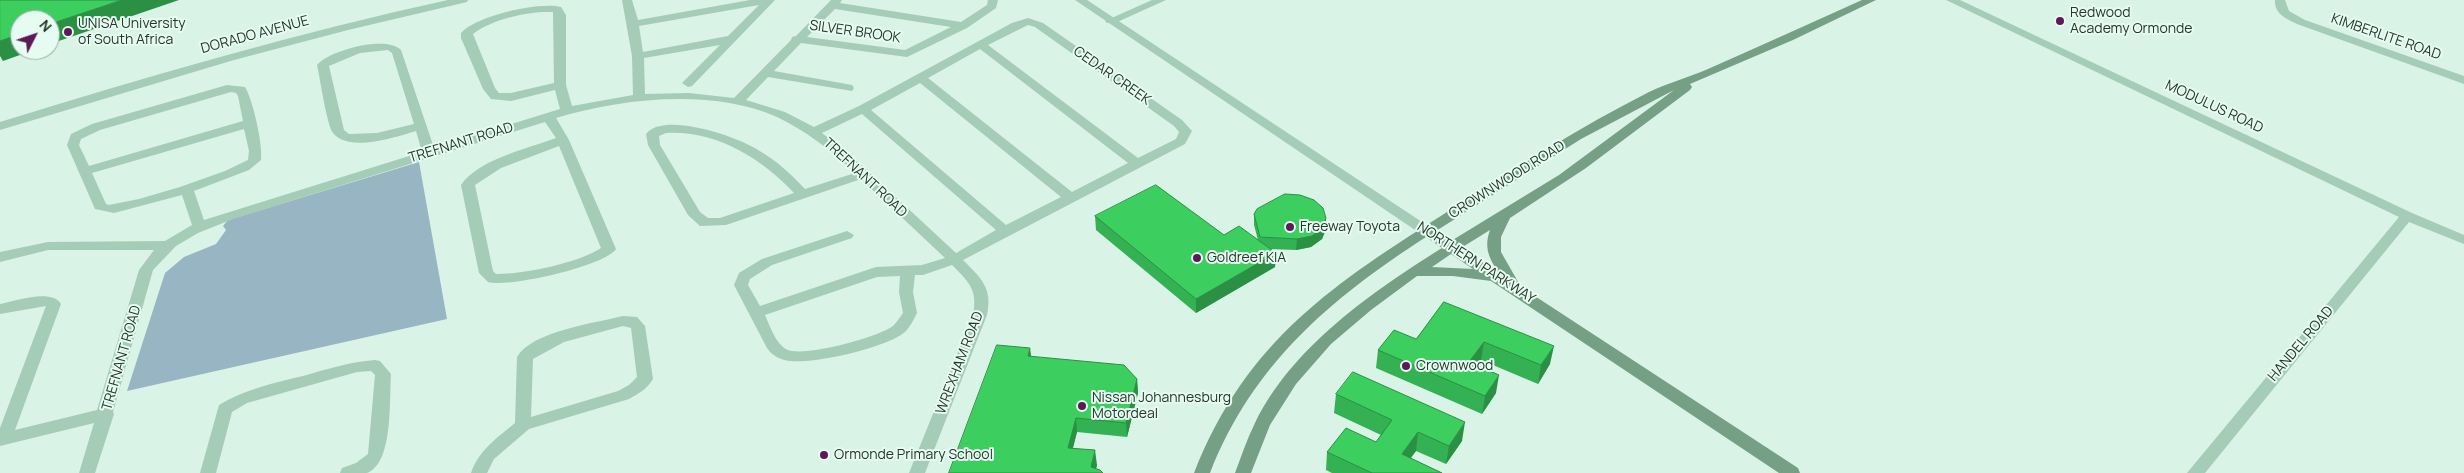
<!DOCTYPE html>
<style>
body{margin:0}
#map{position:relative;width:2464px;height:473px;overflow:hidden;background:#d9f3e7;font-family:Manrope,sans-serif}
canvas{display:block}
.north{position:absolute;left:10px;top:10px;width:50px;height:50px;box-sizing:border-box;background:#e6fbf1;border:1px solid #9aada2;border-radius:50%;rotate:49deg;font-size:14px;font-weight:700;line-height:20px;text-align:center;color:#27372c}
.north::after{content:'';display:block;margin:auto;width:18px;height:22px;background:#5b1957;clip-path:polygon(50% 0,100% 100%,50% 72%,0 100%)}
</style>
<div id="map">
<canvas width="2464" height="473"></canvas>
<div class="north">N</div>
</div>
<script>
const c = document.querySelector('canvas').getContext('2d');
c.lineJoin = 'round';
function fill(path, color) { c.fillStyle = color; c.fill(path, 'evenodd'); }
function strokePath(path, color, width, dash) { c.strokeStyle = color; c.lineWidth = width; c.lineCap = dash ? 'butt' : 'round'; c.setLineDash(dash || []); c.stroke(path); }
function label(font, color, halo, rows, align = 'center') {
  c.font = font + ' Manrope,sans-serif'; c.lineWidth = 4; c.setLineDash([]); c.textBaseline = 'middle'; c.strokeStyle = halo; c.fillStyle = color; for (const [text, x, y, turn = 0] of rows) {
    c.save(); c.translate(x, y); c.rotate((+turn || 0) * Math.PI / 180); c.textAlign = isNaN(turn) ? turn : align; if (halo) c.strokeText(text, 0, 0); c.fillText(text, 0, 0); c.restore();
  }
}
fill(new Path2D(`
 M 419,162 L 447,319 L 127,391 L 165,273 L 184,257 L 216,244 L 226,230 L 223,226 L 228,220 Z`), '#98b5c3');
fill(new Path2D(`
 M 622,0 L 632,0 L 638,20 L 750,0 L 775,0 L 692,86 L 688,87 L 682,83 L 720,45 L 644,58 L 645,94 L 689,93 L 734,98 L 791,40 L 792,37 L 796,36 L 831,0 L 842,0 L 840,3 L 961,22 L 987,5 L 988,0 L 998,0 L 996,8 L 967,28 L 907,57 L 801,43 L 774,71 L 852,85 L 854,88 L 852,91 L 768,77 L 746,100 L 785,112 L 814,127 L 859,106 L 1012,23 L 1028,18 L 1043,23 L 1182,120 L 1192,131 L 1185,144 L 963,260 C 981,278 993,288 987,315 L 925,473 L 909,473 L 973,315 C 978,290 969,282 952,265 L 923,275 L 915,275 L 913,292 L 917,313 C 914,319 910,327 905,332 C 886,348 814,364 790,361 C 781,360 772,356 767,348 L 734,285 L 739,273 L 762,259 L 847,231 L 854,235 L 852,238 L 772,265 L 750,279 L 748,285 L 760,306 L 876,267 L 922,265 L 945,258 L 861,179 L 726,225 L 700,226 L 688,215 L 648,145 L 646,134 C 664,111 738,137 758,150 C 776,160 791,174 805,189 L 855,173 C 831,150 806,131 777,117 C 713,88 621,98 556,118 L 569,140 L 616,249 C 605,266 508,288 488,282 L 479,273 L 461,185 C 479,159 527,149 556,138 L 545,122 L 233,219 L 198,233 L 176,246 L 153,270 L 113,412 L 114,414 L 95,473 L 79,473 L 94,423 L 0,446 L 0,428 L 46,306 L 0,314 L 0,304 C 15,301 52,288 61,304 L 15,430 L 97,410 L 139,270 L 154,250 L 48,250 L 0,262 L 0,252 L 48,242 L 165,241 L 192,225 L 182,195 L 114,213 L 95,209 L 67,145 L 71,134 L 92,124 L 227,85 L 245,87 C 253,100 263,145 261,160 L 249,170 L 194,191 L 204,220 L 422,152 L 416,131 C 396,137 349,153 333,133 C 327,126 320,78 317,65 C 330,50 386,35 401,50 L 434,148 L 560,109 L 555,90 L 511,101 L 491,99 L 483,89 L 461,38 L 461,33 C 475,16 540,1 561,7 L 566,15 L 566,85 L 572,106 L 633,95 L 632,56 ZM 759,5 L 728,36 L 643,52 L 639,26 ZM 835,9 L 951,27 L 905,50 L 807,37 ZM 553,12 L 554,83 L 511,93 L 499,93 L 495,88 L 473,34 C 492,19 528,11 553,12 ZM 1028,25 L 1035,27 L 1174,126 L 1179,132 L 1176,139 L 1138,158 L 988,45 ZM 980,49 L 1128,163 L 1072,192 L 928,78 ZM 388,50 L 392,53 L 414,124 L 377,133 L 349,134 L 344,130 L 329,66 L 360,53 ZM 920,83 L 1061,197 L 1006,225 L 871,110 ZM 231,92 L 236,93 L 238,96 L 243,121 L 89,166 L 79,145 L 81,139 L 100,130 ZM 862,114 L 996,230 L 956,253 L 859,163 L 822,133 ZM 244,129 L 249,151 L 248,160 L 225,171 L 180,187 L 139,199 L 109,205 L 106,204 L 92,173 ZM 666,133 C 716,130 761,158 794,193 L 720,218 L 708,218 L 700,212 L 660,145 L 659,136 ZM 559,146 L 601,248 C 578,263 525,274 496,274 L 493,271 L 475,185 L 501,168 ZM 900,276 L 899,292 L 903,313 C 900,317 897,322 893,326 C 879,337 805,357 788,350 C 776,345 770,326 765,315 L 877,277 Z
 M 1152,0 L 1166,0 L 1115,23 L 1107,23 L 1105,21 Z
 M 1946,0 L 1960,0 L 2412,213 L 2464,235 L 2464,244 L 2409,222 L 2205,473 L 2187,473 L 2399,217 Z
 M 2275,0 L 2285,0 L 2289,11 L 2305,20 L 2464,76 L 2464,84 L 2297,24 C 2287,19 2274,14 2275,0 Z
 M 623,316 L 637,317 L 645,326 L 653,379 C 647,389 638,394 629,399 L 529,429 L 494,459 L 487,473 L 471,473 C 479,450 497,438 515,423 L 517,357 C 532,331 596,323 623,316 ZM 623,326 L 631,328 L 637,377 L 629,385 L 618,391 L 531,417 L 533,359 L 564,342 Z
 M 375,360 L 380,361 L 391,374 C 389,398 394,463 367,473 C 360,473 347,473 340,473 L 342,468 L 356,463 L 368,454 L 375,375 L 371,371 L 357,372 L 247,403 L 232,412 L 216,473 L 200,473 L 219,405 C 245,389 274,383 303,376 C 327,369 350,362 375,360 Z`), '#a5ccb7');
fill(new Path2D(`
 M 448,0 L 468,0 L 467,2 L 348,30 L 234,60 L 0,130 L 0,122 C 148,76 297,33 448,0 Z
 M 1075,0 L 1087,0 L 1431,228 L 1433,231 L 1431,234 L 1421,234 Z`), '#a5ccb7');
fill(new Path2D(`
 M 1862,0 L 1876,0 L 1793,40 L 1690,84 L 1692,87 L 1690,90 L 1586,168 L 1510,218 L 1501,237 L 1501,252 L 1521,287 L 1798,468 L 1800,473 L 1779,473 L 1491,281 L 1453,276 L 1417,276 L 1371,310 L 1331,344 L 1296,384 L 1270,425 L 1251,473 L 1235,473 C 1241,457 1247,439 1255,423 C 1291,348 1373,291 1442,248 L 1426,237 C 1330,299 1253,364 1210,473 L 1194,473 C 1247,339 1334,284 1450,210 C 1515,168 1580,127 1649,92 C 1668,83 1689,77 1708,69 C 1760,46 1811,23 1862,0 ZM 1674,90 L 1559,175 L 1451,241 L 1436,231 L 1581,139 ZM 1490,230 C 1484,246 1488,257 1498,272 L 1461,248 ZM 1451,254 L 1473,269 L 1432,267 Z`), '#76a085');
fill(new Path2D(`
 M 1254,214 L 1326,218 L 1326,229 L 1322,239 L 1311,247 L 1296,250 L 1269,249 L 1276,253 L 1275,267 L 1196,313 L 1096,230 L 1095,216 L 1258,240 L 1254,225 Z
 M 1444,302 L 1550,364 L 1538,384 L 1481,360 L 1477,365 L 1496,393 L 1482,414 L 1376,368 L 1378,350 L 1416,339 Z
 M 1032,357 L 1137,379 L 1138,393 L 1127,437 L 1077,432 L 1073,448 L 1097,465 L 1096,468 L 949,473 Z
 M 1336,394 L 1462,441 L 1446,464 L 1416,451 L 1410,458 L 1442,473 L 1332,473 L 1326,470 L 1327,452 L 1376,442 L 1381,435 L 1334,413 Z`), '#34b153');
fill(new Path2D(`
 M 122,0 L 179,0 L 50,44 L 50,24 Z
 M 20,34 L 20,50 L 34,50 L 3,61 L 0,56 L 0,41 Z
 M 1326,218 L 1326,229 L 1322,239 L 1311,247 L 1296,250 L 1297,239 Z
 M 1276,253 L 1275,267 L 1196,313 L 1196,299 Z
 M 1484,342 L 1481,360 L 1466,380 L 1469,362 Z
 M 1554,346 L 1550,364 L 1538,384 L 1541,365 Z
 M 1030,348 L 1032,362 L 1028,356 Z
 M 1499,375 L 1496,393 L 1482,414 L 1485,396 Z
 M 1137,379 L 1138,393 L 1127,437 L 1126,423 Z
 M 1076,418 L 1077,432 L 1069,462 L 1068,448 Z
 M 1465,422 L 1462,441 L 1446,464 L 1449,446 Z
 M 1418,432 L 1416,451 L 1400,473 L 1402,454 Z
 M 1095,450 L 1097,465 L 1095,473 L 1091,467 Z`), '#2b9043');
const building = new Path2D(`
 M 0,0 L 122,0 L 50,24 L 50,20 L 20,20 L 20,34 L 0,41 Z
 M 1156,185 L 1224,235 L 1239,226 L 1276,253 L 1196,299 L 1095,216 Z
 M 1285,194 L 1300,195 L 1314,200 L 1323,208 L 1326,218 L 1322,228 L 1312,236 L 1297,239 L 1260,237 L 1254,214 L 1257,209 Z
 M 1444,302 L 1554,346 L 1541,365 L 1484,342 L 1469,362 L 1499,375 L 1485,396 L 1378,350 L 1394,330 L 1416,339 Z
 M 997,345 L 1030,348 L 1028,356 L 1124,365 L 1137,379 L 1126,423 L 1076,418 L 1068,448 L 1095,450 L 1091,467 L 1100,470 L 1103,473 L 949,473 Z
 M 1353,372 L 1465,422 L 1449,446 L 1418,432 L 1402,454 L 1442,473 L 1372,473 L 1327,452 L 1346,428 L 1376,442 L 1392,420 L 1336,394 Z`);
fill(building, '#3dce60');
strokePath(building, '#2b9043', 1);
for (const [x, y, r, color] of [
 [2060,21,5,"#5b1957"],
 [68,32,5,"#5b1957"],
 [1290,227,5,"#5b1957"],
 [1197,258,5,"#5b1957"],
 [1406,366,5,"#5b1957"],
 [1082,406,5,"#5b1957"],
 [824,455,5,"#5b1957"]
]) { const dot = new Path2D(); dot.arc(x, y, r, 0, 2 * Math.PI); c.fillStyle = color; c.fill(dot); strokePath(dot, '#e6fbf1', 2); }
label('14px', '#27372c', '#e6fbf1', [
 ["Redwood",2070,13],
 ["Academy Ormonde",2070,29],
 ["UNISA University",78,24],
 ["of South Africa",78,40],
 ["Freeway Toyota",1300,227],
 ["Goldreef KIA",1207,258],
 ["Crownwood",1416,366],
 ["Nissan Johannesburg",1092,398],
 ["Motordeal",1092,414],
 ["Ormonde Primary School",834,455]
], 'left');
label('14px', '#27372c', '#e6fbf1', [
 ["SILVER BROOK",855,32,8],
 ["DORADO AVENUE",255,35,-15],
 ["KIMBERLITE ROAD",2386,37,19],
 ["CEDAR CREEK",1112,76,35],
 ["MODULUS ROAD",2214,107,25],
 ["TREFNANT ROAD",461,143,-17],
 ["TREFNANT ROAD",865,178,43],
 ["CROWNWOOD ROAD",1507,180,-32],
 ["NORTHERN PARKWAY",1476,263,33],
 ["HANDEL ROAD",2301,344,-50],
 ["TREFNANT ROAD",122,358,-74],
 ["WREXHAM ROAD",960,363,-69]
]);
</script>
